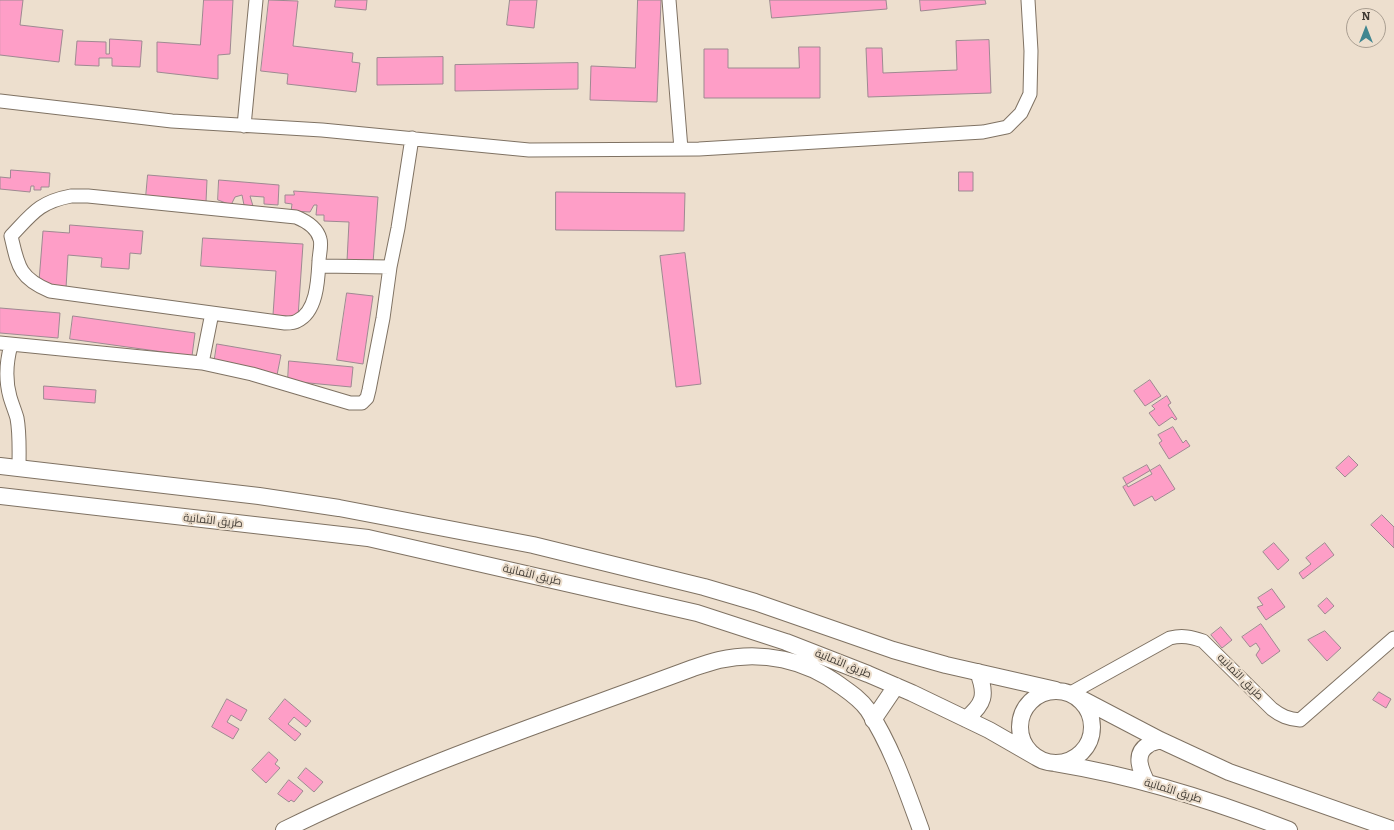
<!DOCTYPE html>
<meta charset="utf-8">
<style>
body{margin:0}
#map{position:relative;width:1394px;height:830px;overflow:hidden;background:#eddfce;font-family:Bitter,serif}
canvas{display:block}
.north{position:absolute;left:1346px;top:8px;width:40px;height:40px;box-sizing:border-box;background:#eddfce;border:1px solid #a99e91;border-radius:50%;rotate:0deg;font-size:11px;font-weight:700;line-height:16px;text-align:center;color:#423c35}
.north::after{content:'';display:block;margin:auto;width:14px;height:18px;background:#408690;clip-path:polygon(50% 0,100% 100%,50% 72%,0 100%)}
</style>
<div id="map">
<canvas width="1394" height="830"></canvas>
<div class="north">N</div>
</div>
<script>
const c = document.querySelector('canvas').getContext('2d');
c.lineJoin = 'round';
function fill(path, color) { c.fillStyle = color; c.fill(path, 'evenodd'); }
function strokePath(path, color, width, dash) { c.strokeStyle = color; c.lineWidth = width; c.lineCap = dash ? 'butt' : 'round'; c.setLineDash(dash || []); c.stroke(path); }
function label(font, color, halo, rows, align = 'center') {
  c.font = font + ' Bitter,Cairo,serif'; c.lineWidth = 4; c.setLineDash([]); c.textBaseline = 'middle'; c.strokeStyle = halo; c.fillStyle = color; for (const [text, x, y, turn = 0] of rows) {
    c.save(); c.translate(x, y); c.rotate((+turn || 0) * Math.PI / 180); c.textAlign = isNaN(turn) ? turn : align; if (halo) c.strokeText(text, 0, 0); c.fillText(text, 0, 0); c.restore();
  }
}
const building = new Path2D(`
 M 0,0 L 23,0 L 20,25 L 63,30 L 59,62 L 0,55 Z
 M 204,0 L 233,0 L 230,54 L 218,55 L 218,79 L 157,72 L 157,42 L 200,45 Z
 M 269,0 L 298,1 L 293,46 L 353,53 L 352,62 L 360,63 L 356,92 L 287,84 L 288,74 L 261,71 Z
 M 336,0 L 367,0 L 366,10 L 335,7 Z
 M 510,0 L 537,0 L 534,28 L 507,25 Z
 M 638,0 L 661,0 L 657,102 L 590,100 L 591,66 L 635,68 Z
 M 770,0 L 886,0 L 887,9 L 772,18 Z
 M 920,0 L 985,0 L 986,4 L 921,11 Z
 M 110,39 L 142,41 L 140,67 L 112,66 L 112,58 L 99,58 L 99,66 L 75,65 L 77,41 L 106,42 L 106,54 L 109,54 Z
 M 989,40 L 991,93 L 868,97 L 866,48 L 882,48 L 883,73 L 957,70 L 956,41 Z
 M 799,47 L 820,47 L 820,98 L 704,98 L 704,49 L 728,49 L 728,68 L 799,68 Z
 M 443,57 L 443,84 L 377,85 L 377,58 Z
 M 578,63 L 578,89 L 455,91 L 455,65 Z
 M 11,170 L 50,173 L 49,187 L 41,187 L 41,190 L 34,190 L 34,186 L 31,186 L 30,192 L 0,189 L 0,177 L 10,178 Z
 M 959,172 L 973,172 L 973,191 L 959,191 Z
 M 148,175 L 207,180 L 206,202 L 146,197 Z
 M 219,180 L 279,185 L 278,205 L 264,204 L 264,197 L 250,196 L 253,206 L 244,205 L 242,195 L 235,197 L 231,205 L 218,200 Z
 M 294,191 L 378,197 L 373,263 L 347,261 L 349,222 L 324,221 L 324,215 L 316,215 L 317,205 L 314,205 L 310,212 L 291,211 L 292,204 L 285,203 L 285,195 L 294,195 Z
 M 556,192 L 685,193 L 684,231 L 556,230 Z
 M 70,225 L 143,231 L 141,254 L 130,253 L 129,269 L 101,267 L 102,258 L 68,255 L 66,288 L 52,287 L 39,281 L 43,231 L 69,233 Z
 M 203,238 L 303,244 L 298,317 L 273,315 L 276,271 L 201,266 Z
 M 685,253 L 701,384 L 676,387 L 660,256 Z
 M 347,293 L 373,296 L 363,364 L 337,360 Z
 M 0,308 L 60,313 L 58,338 L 0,333 Z
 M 73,316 L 195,333 L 192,356 L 70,339 Z
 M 217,344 L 281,355 L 277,375 L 214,364 Z
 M 289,361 L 353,367 L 351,387 L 288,381 Z
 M 1150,380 L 1161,396 L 1145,406 L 1134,391 Z
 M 44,386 L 96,390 L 95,403 L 44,399 Z
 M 1167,396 L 1171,403 L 1168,405 L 1177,419 L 1175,420 L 1172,417 L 1159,426 L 1149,413 L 1155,409 L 1152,406 Z
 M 1173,427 L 1183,443 L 1186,440 L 1190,446 L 1169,459 L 1159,443 L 1162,441 L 1158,435 Z
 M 1349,456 L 1358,465 L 1345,477 L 1336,468 Z
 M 1147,465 L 1152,474 L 1128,487 L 1123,478 Z
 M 1160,465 L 1175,489 L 1155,501 L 1152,496 L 1134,506 L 1123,487 Z
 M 1382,515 L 1394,527 L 1394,548 L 1371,525 Z
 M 1274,543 L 1289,560 L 1278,570 L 1263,552 Z
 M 1325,543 L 1334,555 L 1303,579 L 1299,573 L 1311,564 L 1306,558 Z
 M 1272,589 L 1285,607 L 1266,620 L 1257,607 L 1263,605 L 1258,598 Z
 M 1327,598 L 1334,606 L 1325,614 L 1318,606 Z
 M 1261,624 L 1280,651 L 1262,664 L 1256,655 L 1260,649 L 1256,643 L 1250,647 L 1242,637 Z
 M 1221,627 L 1232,640 L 1222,648 L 1211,635 Z
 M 1325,631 L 1341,648 L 1327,661 L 1308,640 Z
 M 1379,692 L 1391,699 L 1386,708 L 1373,700 Z
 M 227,699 L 247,710 L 241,721 L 231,715 L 227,722 L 239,729 L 233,739 L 212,727 Z
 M 285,699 L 311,721 L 306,727 L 294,717 L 288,724 L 301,734 L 295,741 L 269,719 Z
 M 269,752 L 278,760 L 275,764 L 280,768 L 266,783 L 252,770 Z
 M 306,768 L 323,782 L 314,792 L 298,778 Z
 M 289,780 L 303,791 L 294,802 L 291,800 L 289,802 L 278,794 Z`);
fill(building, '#fe9ec7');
strokePath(building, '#9e8991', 1);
const minor = new Path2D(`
 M 669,0 L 681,149
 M 0,101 L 172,121 L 322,130 L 529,150 L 699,149 L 983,132 L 1007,127 L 1021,113 L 1030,94 L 1031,51 L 1028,0
 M 244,126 L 256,0
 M 71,196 L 88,196 L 296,217 C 306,221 317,228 320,239 C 322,245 319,255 319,261 C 318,280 317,312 297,321 C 294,323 289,323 285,323 L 50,291 C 19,278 18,266 11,236 C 32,214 39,202 71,196 Z
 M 319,266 L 390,267
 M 0,343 L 202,363 L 252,374 L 350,403 L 362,403 L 367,398 L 369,390 L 383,318 L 390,267 L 398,228 L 412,138
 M 11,345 C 6,363 5,379 10,397 C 12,404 15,411 17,418 C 20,434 19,452 19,468
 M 202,363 L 212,313
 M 1069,694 L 1170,638 C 1183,635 1191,637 1203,641 L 1272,709 C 1281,716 1288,719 1300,720 L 1394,638`);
const tertiary = new Path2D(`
 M 0,466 L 259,496 L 339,508 L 533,545 L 704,587 L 755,602 L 893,650 L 946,665 L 1056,690
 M 0,496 L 368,538 L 697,613 L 786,642 L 868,674 L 912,693 L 989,730 L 1036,757
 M1020 727a36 36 0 1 1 72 0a36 36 0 1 1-72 0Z
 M 1076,696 L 1160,740 L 1229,772 L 1394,830
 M 966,719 C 984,704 987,695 978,672
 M 873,720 L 896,686
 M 1055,763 C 1091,769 1127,777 1162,787 C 1205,799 1248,814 1289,830
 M 1147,783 C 1141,771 1133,754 1148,745 C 1151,742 1156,742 1160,740
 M 284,830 C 415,765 556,719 693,668 C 702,665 711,662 719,660 C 762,650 806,660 841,686 C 851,693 861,700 868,710 C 892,747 906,789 921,830`);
strokePath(minor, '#7f7263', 15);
strokePath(tertiary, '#7f7263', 18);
strokePath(minor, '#fff', 13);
strokePath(tertiary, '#fff', 16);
label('11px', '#423c35', '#eddfce', [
 ["طريق الثمانية",213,521,6],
 ["طريق الثمانية",532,575,13],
 ["طريق الثمانية",843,664,22],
 ["طريق الثمانيه",1240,677,45],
 ["طريق الثمانية",1173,791,17]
]);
</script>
